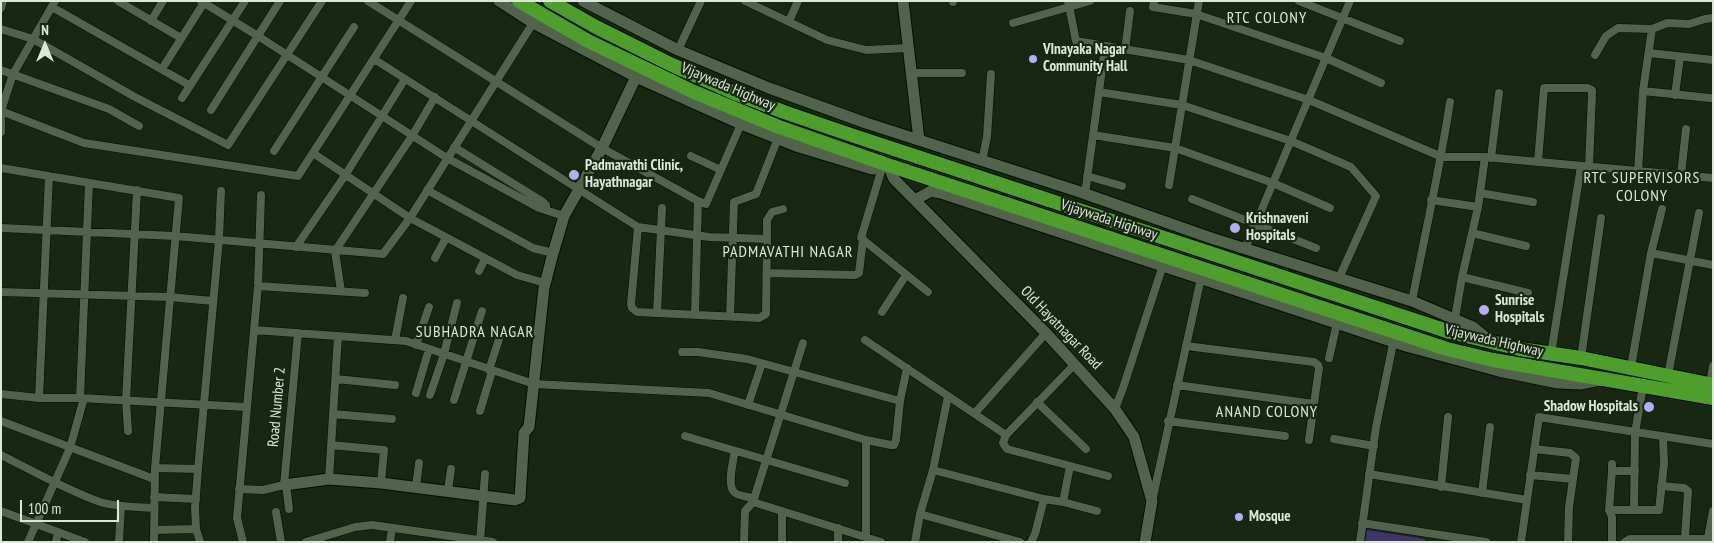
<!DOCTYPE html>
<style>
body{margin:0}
#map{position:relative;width:1714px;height:543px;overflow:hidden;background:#172712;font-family:"PT Sans Narrow",sans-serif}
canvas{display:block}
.frame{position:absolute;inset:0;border:2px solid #dde7d9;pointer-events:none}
.north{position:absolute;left:20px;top:20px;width:50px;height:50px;-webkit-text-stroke:4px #172712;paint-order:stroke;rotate:0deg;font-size:14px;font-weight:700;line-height:20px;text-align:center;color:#dde7d9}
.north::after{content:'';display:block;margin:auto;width:18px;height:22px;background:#dde7d9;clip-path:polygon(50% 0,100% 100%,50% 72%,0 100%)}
.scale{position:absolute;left:20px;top:500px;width:99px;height:22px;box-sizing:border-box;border:2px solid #dde7d9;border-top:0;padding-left:6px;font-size:15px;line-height:18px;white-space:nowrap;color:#dde7d9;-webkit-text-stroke:4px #172712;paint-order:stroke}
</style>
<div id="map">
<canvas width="1714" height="543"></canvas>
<div class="frame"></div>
<div class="north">N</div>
<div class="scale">100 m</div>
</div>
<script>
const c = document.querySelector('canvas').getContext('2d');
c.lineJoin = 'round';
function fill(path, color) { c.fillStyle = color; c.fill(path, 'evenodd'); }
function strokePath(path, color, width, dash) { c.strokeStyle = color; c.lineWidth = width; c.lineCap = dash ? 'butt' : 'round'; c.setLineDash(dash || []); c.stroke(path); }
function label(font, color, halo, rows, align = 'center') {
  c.font = font + ' "PT Sans Narrow",sans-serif'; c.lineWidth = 4.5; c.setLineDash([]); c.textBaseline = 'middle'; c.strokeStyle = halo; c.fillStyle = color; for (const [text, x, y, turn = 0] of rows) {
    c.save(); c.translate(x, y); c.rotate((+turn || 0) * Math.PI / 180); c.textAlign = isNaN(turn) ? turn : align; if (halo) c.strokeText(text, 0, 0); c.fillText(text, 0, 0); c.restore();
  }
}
fill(new Path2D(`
 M 1367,530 L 1425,539 L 1424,542 L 1365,542 Z`), '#3e3568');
const street = new Path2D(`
 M 118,1 L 181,38
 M 201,1 L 258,36 L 447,158 L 539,208 L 564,216
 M 368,1 L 602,148 L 698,201 L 706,204 L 741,124
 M 745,1 L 827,40 L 866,50 L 908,48
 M 1068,1 L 1076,41 L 1189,60 L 1309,100 L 1442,157 L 1485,157 L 1713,178
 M 1154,1 L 1153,7 L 1196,14 L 1326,58 L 1381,83
 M 1299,1 L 1400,41
 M 953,2 L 953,1
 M 52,7 L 189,85
 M 1,8 L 3,1
 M 151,21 L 163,1
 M 789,21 L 798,1
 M 1013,23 L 1090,1
 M 1,29 L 33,39 L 135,97 L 228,145 L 322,1
 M 678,50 L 701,1
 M 1125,50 L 1130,11
 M 1649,53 L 1713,60
 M 1595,55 L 1606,36 L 1618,28 L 1652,29 L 1667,23 L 1689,24 L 1705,19 L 1713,18
 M 374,59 L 638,227 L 709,237 L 767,239 L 767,220 L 772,212 L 783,209
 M 162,69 L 205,1
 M 1,70 L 109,109 L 139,126
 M 910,73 L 962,73
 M 1643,91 L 1710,98
 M 1099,92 L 1182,105 L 1291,141 L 1351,167 L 1376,196 L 1339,278
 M 1675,95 L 1680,57
 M 182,98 L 245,1
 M 211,110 L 280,1
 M 1,111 L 84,143 L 298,176 L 411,1
 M 1,132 L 1,111 L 13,74 L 55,1
 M 1093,135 L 1175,148 L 1273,183 L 1330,208
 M 454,147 L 543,202 L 546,205 L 546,209
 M 274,151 L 354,27
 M 313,153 L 410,218 L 517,275 L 545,283
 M 691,156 L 721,170
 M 1491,158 L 1499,93
 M 982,161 L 987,137 L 991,74
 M 1538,162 L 1544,88 L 1588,88 L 1592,90 L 1592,93 L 1589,167
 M 1,168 L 179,198 L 155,468 L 154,542
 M 882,168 L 861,238 L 928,292
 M 1638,171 L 1643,91 L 1652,29
 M 1681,175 L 1686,129
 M 1087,176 L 1122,186
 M 1169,185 L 1199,1
 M 427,190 L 533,248 L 553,253
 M 1480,193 L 1533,202
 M 1085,194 L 1105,47
 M 1192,199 L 1316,248
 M 1431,200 L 1478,207 L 1462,277 L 1455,318
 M 1478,207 L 1485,157
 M 638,227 L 631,304 L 632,308 L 637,312 L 759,318 L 766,314 L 767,239
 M 1,228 L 175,236 L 383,254 L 410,218 L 533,23
 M 1472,233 L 1526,246
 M 296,247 L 346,174 L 405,79
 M 1245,249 L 1350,1
 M 1651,253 L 1713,265
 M 435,258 L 446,238
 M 479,271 L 485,259
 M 767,273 L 855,275 L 859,273 L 863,239
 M 1462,277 L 1528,293
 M 258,286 L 365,293
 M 341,291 L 335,251 L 412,136 L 435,97
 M 1,292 L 169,297 L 213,301
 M 1412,301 C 1425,234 1440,168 1450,102
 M 882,312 L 906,275
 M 657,313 L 662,208
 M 695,314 L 698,201
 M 730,316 L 734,202 L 756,194 L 778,138
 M 254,330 L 406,341 L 534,384 L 709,393 L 866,440 L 891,445 L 894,445 L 896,440 L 900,401 L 907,368
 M 395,340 L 403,298
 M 865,340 L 1006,435
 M 803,343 L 753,502 L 881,542
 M 416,345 L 429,307
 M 1186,346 L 1314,362 L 1318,365 L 1319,368 L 1309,440
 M 682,352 L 698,352 L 747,359 L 900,401
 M 1551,354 L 1581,166
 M 1329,358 L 1337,323
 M 1581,358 L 1601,218
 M 1075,364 L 1006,435 L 1003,443 L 1007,449 L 1108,476
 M 1631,367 L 1651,253 L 1662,209
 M 489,370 L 500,336
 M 1668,375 L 1699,213
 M 336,379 L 395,385
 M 1710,384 L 1713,366
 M 1177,385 L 1314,404
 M 416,393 L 429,349
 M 1,394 L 39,398 L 80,398 L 246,407
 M 430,395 L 444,354 L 457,303
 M 39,398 L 49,176
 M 80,398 L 89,183
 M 454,400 L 482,311
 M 1037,402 L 1086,449
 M 748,405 L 762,363
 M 1115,409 L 1123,388 L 1163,265
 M 480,411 L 492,371
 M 975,413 L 1046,333
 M 333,414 L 392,419
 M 1,421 L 154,479
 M 1168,421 L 1285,436
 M 128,431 L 126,401 L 137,190
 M 685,436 L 845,483
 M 1334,439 L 1374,446
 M 331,445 L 384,450 L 381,483
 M 1534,449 L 1570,453 L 1576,458 L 1569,507 L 1568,542
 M 735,451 C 733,461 727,485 734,492 C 738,496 748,497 753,498
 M 1,455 C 33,471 66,490 100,502 C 117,507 136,507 154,508
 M 1612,464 L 1612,471 L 1635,471
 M 155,468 L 198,469
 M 933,470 L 1044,499 L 1063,502 L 1070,466
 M 1369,474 L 1527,500
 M 1530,475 L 1573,479
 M 329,479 L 338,336
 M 286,484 L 289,509
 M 1661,486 L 1684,488 L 1688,491 L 1685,538
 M 416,487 L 419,463
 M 1441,487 L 1448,417
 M 239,489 L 263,490 L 284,485 L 298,333
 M 448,491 L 451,469
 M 1482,493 L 1490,427
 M 154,497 L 196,499
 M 1153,497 L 1201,278
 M 1063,502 L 1097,511
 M 1609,510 L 1659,510 L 1664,464 L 1663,437
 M 1634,510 L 1635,433 L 1643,386
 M 1,511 L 85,542
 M 276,512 L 281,542
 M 920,514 L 1020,542
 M 1362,523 L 1486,542
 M 196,529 L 200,542
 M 154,530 L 196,529 L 195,508 L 198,469 L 219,239 L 221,191
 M 866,537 L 866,440
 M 1708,538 L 1713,511
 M 28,542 L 70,448 L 84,398
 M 56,542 L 58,532
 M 119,542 L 121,506
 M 243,542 L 237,518 L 258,286 L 261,195
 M 306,542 L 355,527 L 372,525 L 493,542
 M 390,542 L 392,528
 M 480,542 L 485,474
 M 744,542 L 745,511 L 753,502
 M 782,542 L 782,511
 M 838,542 L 838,528
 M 915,542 L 920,514 L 933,470 L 948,396
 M 1031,542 L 1035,534 L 1044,499
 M 1360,542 L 1376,427 L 1394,339
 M 1521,542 L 1539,417 L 1713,444
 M 1612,542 L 1612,517 L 1609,510 L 1612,471
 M 1625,542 L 1630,539 L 1701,539 L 1713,537`);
const secondary = new Path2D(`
 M 499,1 L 533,23 L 636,77 L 741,124 L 796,146 L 872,169 L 882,168 L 888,165 L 894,179 L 1046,333 L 1115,409 L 1134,437 L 1152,501 L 1145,542
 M 583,1 L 678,50 L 769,88 L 866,123 L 1077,191 L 1211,238 L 1412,301 L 1473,327 L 1491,342
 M 903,1 L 919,140
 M 915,200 L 931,191 L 941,193 L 1406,346 L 1499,371 L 1558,383 L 1580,384 L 1600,380
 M 284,485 L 329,479 L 381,483 L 515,500 L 520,498 L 524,433 L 529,427 L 544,288 L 552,257 L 564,216 L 602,148 L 636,77`);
const highway = new Path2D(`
 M 519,1 L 588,41 L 694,92 L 779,127 L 888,165 L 1447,349 L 1493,360 L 1713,398
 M 550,1 L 596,27 L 670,64 L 737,94 L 784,112 L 851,135 L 1450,332 L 1520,349 L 1581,358 L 1713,385`);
strokePath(street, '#031001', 9);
strokePath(secondary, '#031001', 13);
strokePath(highway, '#031001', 16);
strokePath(street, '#51634b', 8);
strokePath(secondary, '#51634b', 11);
strokePath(highway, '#4e9e2b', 14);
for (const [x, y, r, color] of [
 [1033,59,5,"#b6acf8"],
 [574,175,6,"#b6acf8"],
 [1235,228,6,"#b6acf8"],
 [1484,310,6,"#b6acf8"],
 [1649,407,6,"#b6acf8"],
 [1239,517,5,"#b6acf8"]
]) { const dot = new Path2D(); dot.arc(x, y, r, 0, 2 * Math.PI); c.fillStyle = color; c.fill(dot); strokePath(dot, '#172712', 2); }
label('bold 15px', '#dde7d9', '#172712', [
 ["VInayaka Nagar",1043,50],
 ["Community Hall",1043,67],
 ["Padmavathi Clinic,",585,166],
 ["Hayathnagar",585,183],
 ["Krishnaveni",1246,219],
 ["Hospitals",1246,236],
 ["Sunrise",1495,301],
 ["Hospitals",1495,318],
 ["Shadow Hospitals",1638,407,"right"],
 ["Mosque",1249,517]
], 'left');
label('15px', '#dde7d9', '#172712', [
 ["Vijaywada Highway",728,87,23],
 ["Vijaywada Highway",1109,220,18],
 ["Old Hayatnagar Road",1061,328,46],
 ["Vijaywada Highway",1494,341,13],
 ["Road Number 2",277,407,-85]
]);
c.letterSpacing = '1px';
label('16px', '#dde7d9', '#172712', [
 ["RTC COLONY",1267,18],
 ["RTC SUPERVISORS",1642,178],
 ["COLONY",1642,196],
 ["PADMAVATHI NAGAR",788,252],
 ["SUBHADRA NAGAR",475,332],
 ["ANAND COLONY",1267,412]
]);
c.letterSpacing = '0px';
</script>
